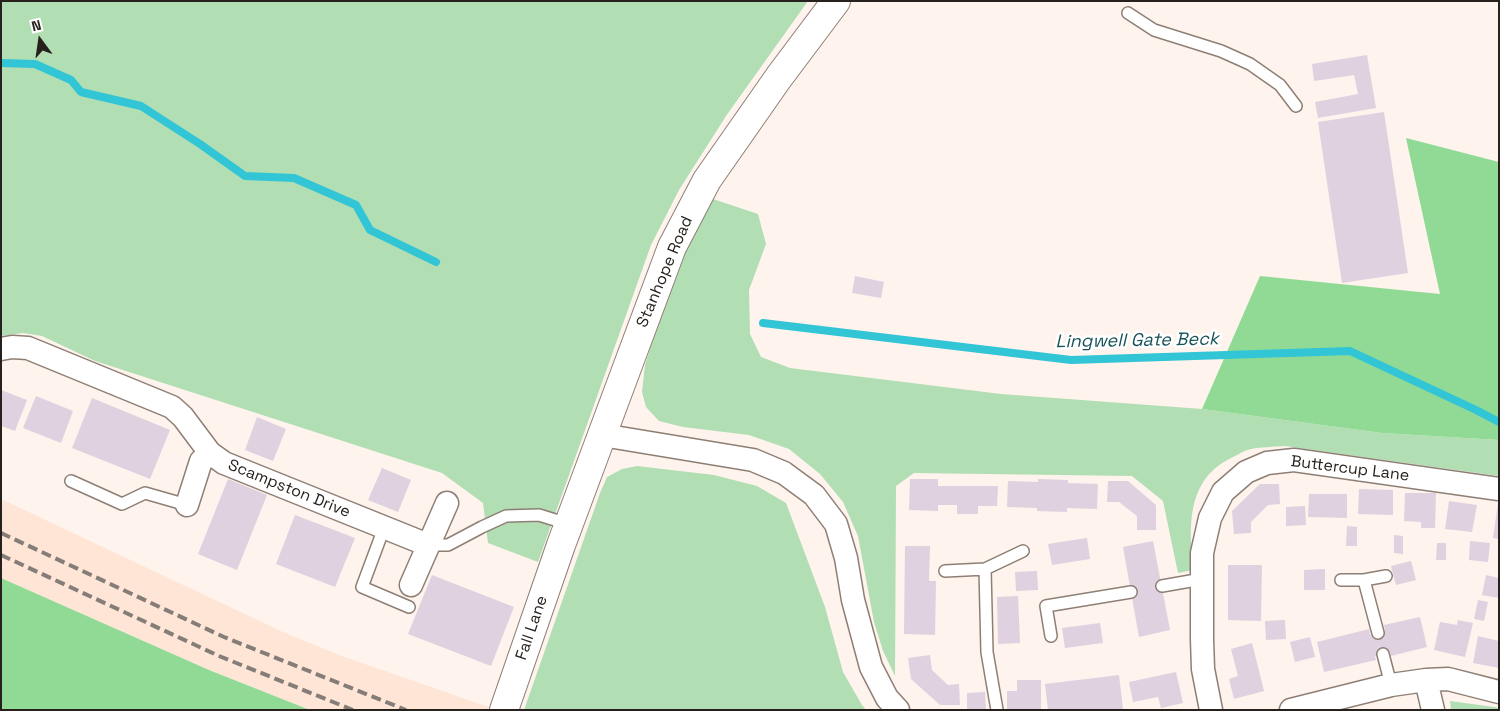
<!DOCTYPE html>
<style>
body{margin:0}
#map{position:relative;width:1500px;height:711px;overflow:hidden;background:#fef3ed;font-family:"Space Grotesk",sans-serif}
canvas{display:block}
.frame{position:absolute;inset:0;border:2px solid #27211d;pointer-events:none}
.north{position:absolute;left:15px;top:15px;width:50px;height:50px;-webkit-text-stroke:4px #fff;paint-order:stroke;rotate:346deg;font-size:14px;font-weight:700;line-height:20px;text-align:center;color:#27211d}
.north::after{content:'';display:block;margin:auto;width:18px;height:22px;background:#27211d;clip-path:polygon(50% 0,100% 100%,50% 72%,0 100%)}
</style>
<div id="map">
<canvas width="1500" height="711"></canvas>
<div class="frame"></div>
<div class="north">N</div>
</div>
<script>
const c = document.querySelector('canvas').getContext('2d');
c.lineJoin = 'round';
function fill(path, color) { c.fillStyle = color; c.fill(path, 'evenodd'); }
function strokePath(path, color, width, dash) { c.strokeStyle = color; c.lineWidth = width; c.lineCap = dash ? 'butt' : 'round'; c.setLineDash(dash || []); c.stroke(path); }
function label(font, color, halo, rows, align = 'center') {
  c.font = font + ' "Space Grotesk",sans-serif'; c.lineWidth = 5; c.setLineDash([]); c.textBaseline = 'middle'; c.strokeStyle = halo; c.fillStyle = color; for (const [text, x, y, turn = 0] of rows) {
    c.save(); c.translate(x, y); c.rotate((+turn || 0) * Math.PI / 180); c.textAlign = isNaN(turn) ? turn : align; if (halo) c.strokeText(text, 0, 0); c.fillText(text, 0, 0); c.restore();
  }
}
fill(new Path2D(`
 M 1,499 L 283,632 L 339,655 L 497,710 L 310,710 L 209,670 L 1,578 Z`), '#fee5d6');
fill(new Path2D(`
 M 1,1 L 808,1 L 726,116 L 679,190 L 651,245 L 538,562 L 488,543 L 483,503 L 442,473 L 95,361 L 42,336 L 23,333 L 1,336 Z
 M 713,199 L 758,214 L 766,244 L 749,290 L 750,334 L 761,357 L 790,368 L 1001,394 L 1202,409 L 1382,433 L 1499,440 L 1499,476 L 1285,446 C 1274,447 1261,447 1251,449 C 1245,450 1239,454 1233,457 C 1186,479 1189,525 1193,570 L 1178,573 L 1163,501 L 1132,476 L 914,473 L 896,486 L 895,676 L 883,651 L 874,622 L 858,536 L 843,502 L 820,474 L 789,449 L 749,435 L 683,427 L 659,421 L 646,407 L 642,392 L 645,365 L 655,332 L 683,257 Z
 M 637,466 L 714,475 L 757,486 L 786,503 L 825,607 L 843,672 L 862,705 L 866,710 L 524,710 L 600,493 L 607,477 L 622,469 Z
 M 1450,701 L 1494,707 L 1499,708 L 1499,710 L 1451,710 Z`), '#b1deb3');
fill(new Path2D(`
 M 1406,138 L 1499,162 L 1499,440 L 1382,433 L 1202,409 L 1260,276 L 1440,294 Z
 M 1,578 L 209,670 L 310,710 L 1,710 Z`), '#91da95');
strokePath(new Path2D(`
 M 1,63 L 35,64 L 71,80 L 81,92 L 141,106 L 200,144 L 245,176 L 294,178 L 356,205 L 370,230 L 436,262
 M 763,323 L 1071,360 L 1350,351 L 1474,409 L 1499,422`), '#31c5d6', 8);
fill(new Path2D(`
 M 1367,55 L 1376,108 L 1318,118 L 1315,102 L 1358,94 L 1354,75 L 1314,81 L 1312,64 Z
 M 1384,112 L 1408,273 L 1342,283 L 1318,122 Z
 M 855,276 L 884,282 L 881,298 L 852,293 Z
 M 1,390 L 27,400 L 15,431 L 1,426 Z
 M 36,396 L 73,411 L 61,443 L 23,428 Z
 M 92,398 L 170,430 L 150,479 L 72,448 Z
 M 257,417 L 286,429 L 273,461 L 245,450 Z
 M 382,468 L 411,480 L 398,512 L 368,500 Z
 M 228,479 L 267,495 L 237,570 L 198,554 Z
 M 910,479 L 938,479 L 938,486 L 998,486 L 997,506 L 978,506 L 978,514 L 957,514 L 957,505 L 938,505 L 938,511 L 909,510 Z
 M 1038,479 L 1068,480 L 1068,483 L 1098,484 L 1097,509 L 1067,508 L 1067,512 L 1037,511 L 1037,508 L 1007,507 L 1008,481 L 1038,482 Z
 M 1108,481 L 1128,481 L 1156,505 L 1156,530 L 1137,530 L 1137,516 L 1119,502 L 1107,502 Z
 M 1260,484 L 1279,484 L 1280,504 L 1268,505 L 1251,522 L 1251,533 L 1234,534 L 1232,511 Z
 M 1359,489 L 1393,490 L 1393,515 L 1358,514 Z
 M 1405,493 L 1436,493 L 1435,528 L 1421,528 L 1421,522 L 1404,521 Z
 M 1309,494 L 1347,494 L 1347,518 L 1308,517 Z
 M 1449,501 L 1477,505 L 1472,532 L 1445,529 Z
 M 1498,503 L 1499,503 L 1499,539 L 1493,538 Z
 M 1305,506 L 1306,525 L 1286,526 L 1286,507 Z
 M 295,515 L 355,538 L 335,587 L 276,564 Z
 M 1347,526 L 1357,527 L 1357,546 L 1346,546 Z
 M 1394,535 L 1403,536 L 1403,554 L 1394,553 Z
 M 1087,538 L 1090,559 L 1052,565 L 1048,544 Z
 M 1153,541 L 1170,630 L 1139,637 L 1123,547 Z
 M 1470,541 L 1490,543 L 1488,562 L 1469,560 Z
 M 1437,543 L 1446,543 L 1446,560 L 1436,560 Z
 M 905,546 L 930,546 L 929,581 L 936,581 L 935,635 L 904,634 Z
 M 1411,561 L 1416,580 L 1396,585 L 1391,566 Z
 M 1228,565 L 1262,565 L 1261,621 L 1228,620 Z
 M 1325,569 L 1325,590 L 1304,590 L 1304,570 Z
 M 1037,571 L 1038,590 L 1016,591 L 1015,572 Z
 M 432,575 L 514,607 L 491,666 L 408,634 Z
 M 1486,575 L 1499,578 L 1499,598 L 1482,595 Z
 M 1018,596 L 1020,643 L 998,644 L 997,597 Z
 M 1478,600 L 1488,602 L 1484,621 L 1474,619 Z
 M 1420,617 L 1427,647 L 1391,656 L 1390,652 L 1375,656 L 1376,660 L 1324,672 L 1317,642 L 1369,629 L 1370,635 L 1385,631 L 1384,625 Z
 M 1285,620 L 1286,639 L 1266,640 L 1265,621 Z
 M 1458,620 L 1473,623 L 1465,657 L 1434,650 L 1440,622 L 1457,625 Z
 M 1100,623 L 1103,643 L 1065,648 L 1062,628 Z
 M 1478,636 L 1499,641 L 1499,668 L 1473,663 Z
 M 1310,637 L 1315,657 L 1295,662 L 1290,642 Z
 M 1252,643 L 1264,691 L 1234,699 L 1229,679 L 1238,676 L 1231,649 Z
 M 930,655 L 932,670 L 948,685 L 959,684 L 960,705 L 940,705 L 911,679 L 908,658 Z
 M 1176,672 L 1183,703 L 1161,708 L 1158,697 L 1133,702 L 1129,682 Z
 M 1119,675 L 1123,709 L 1048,710 L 1045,684 Z
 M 1017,680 L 1041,680 L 1041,710 L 1007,710 L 1007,691 L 1017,691 Z
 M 985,692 L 986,710 L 967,710 L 967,693 Z`), '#dfd1df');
const service = new Path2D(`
 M 1128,13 L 1154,30 L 1221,51 L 1250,64 L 1280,85 L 1296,106
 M 71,481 L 122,504 L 145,493 L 187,505
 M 384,528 L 362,587 L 409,607
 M 428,545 L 448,545 L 482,527 L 506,516 L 539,515 L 568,524
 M 945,571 L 985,569
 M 1341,580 L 1364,580 L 1386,576
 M 1364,580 L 1378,633
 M 1162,586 L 1202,579
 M 1051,636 L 1046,606 L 1131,592
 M 1383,654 L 1391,685
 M 997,710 L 987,652 L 985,569 L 1023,551`);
const minor = new Path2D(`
 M 1,349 L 12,347 L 28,348 L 172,407 L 183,417 L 210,453 L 224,463 L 428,545
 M 602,435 L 753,460 L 784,473 L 814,495 L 836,524 L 846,558 L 853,600 L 871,667 L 887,698 L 898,710
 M 187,505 L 201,461 L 210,453
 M 411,585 L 447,503
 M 1426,680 L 1433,710
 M 1211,710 L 1203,669 L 1202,639 L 1202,553 L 1210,518 L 1223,492 L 1246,472 L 1267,463 L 1294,460 L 1499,489
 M 1291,710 L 1391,685 L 1426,680 L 1448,679 L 1499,692`);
const tertiary = new Path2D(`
 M 504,710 L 561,545 L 672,247 L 707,180 L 779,77 L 836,1`);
strokePath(service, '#8e7f75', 14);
strokePath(minor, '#8e7f75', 25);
strokePath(tertiary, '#8e7f75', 30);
strokePath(service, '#fff', 11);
strokePath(minor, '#fff', 22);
strokePath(tertiary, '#fff', 28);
strokePath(new Path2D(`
 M 1,533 L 224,637 L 406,710
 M 1,555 L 219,656 L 353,710`), '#857d78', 4, [10, 5]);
label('16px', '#27211d', '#fff', [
 ["Stanhope Road",665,272,-67],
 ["Buttercup Lane",1350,469,7],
 ["Scampston Drive",289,489,22],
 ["Fall Lane",532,628,-71]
]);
label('italic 18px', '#18535a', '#fff', [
 ["Lingwell Gate Beck",1137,341,-1]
]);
</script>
